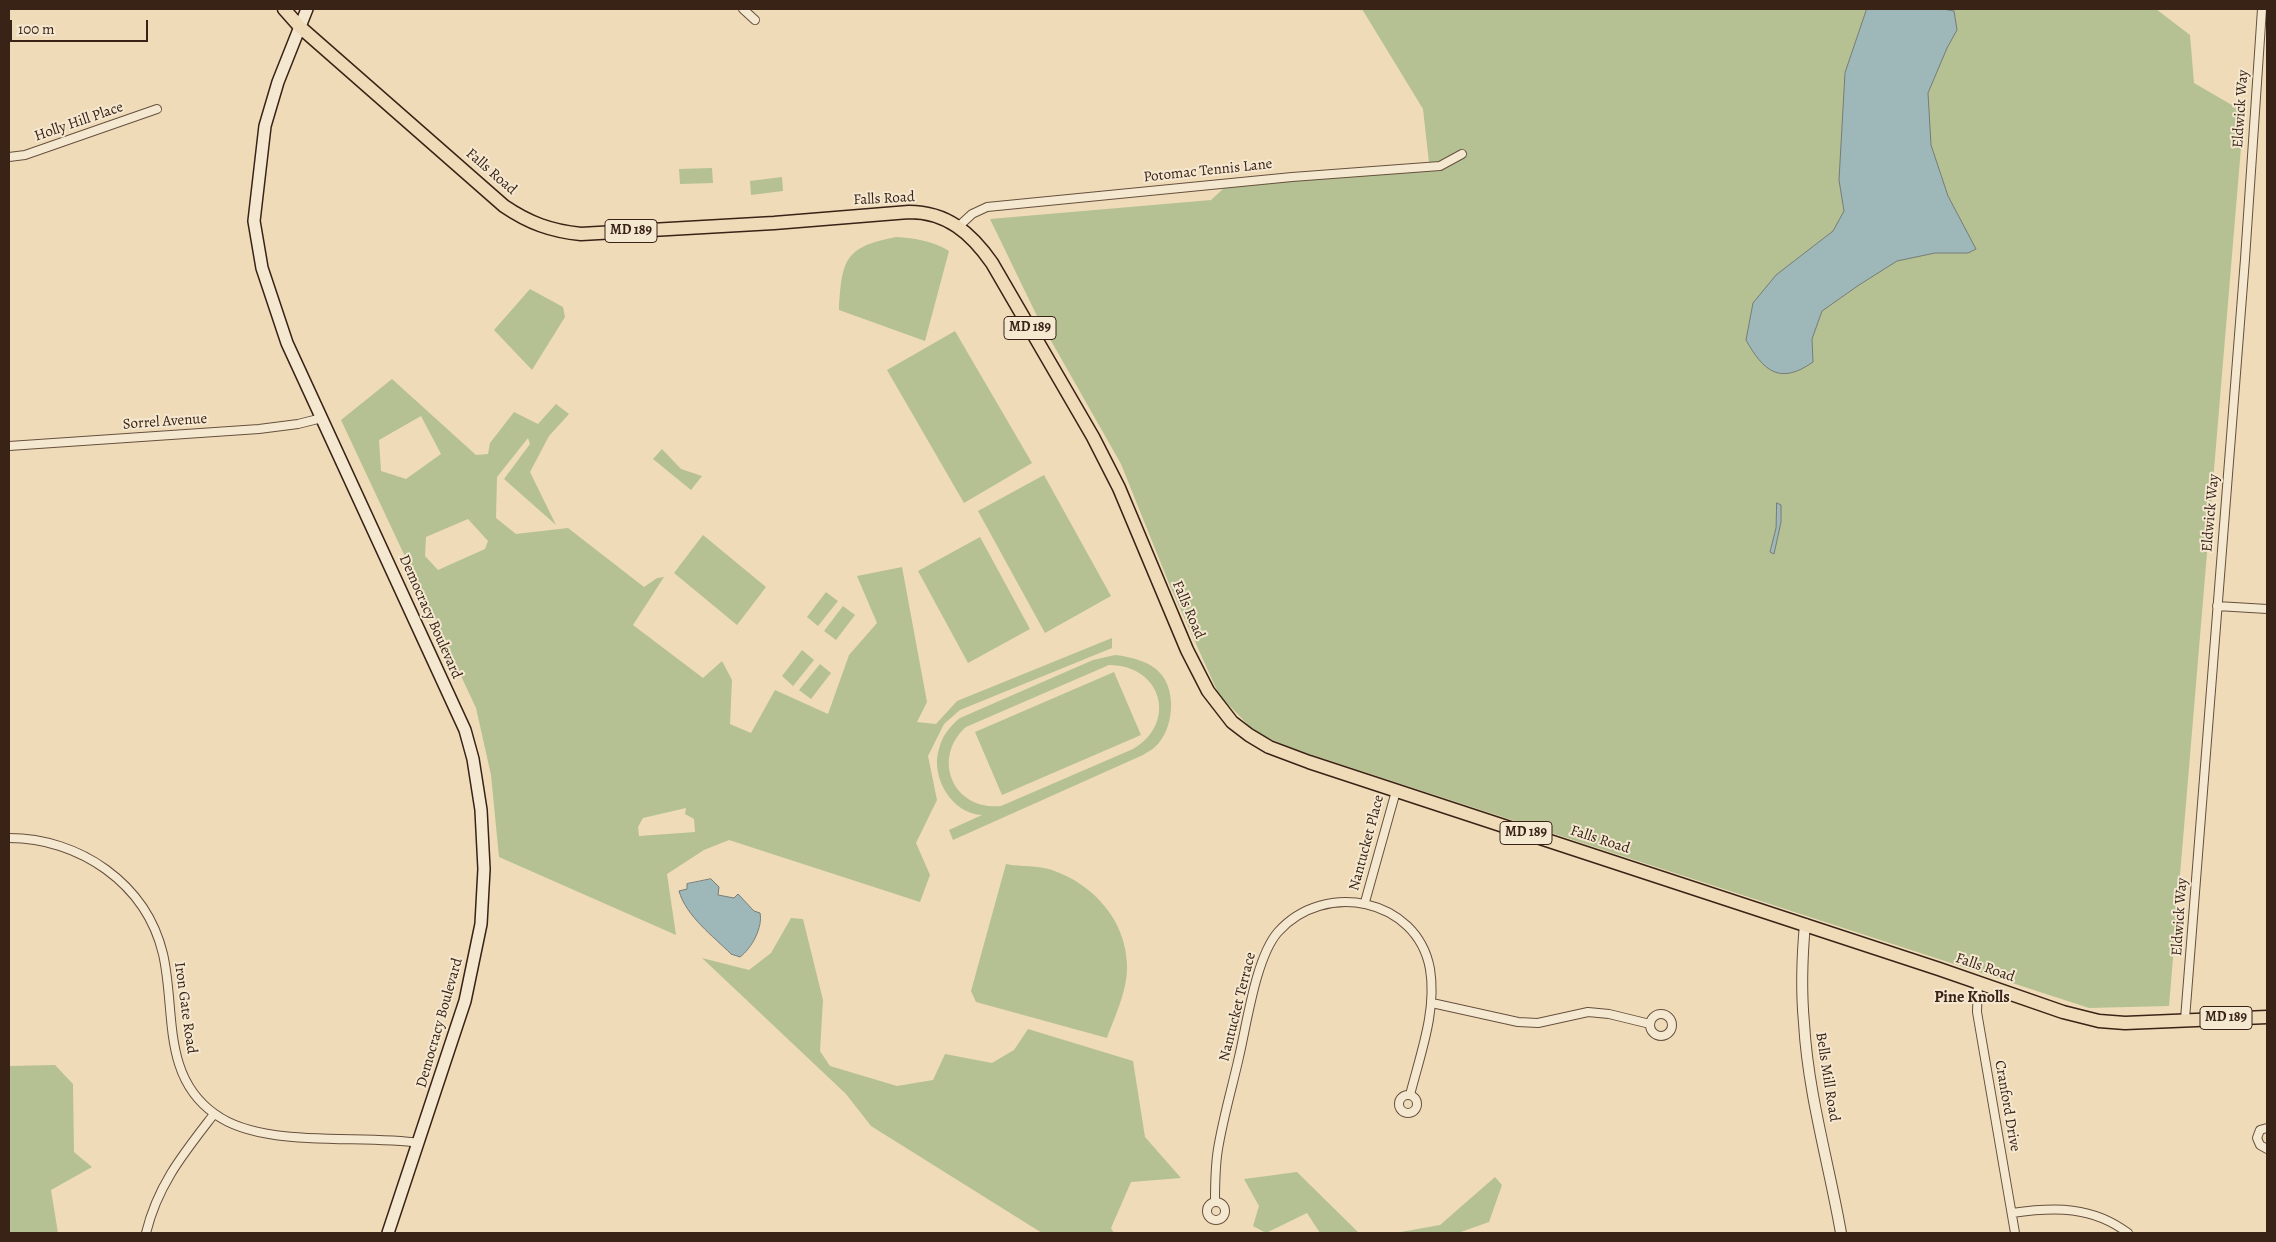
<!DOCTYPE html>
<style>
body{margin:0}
#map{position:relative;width:2276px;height:1242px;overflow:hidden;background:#efdbb8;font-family:Alegreya,serif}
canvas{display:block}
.frame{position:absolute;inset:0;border:10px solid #392216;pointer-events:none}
.scale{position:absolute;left:10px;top:20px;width:138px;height:22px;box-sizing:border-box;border:2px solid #392216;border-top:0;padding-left:6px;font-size:15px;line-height:18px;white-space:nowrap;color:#392216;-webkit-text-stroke:4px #f5e8d1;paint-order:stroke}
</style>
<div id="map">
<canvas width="2276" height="1242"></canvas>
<div class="frame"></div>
<div class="scale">100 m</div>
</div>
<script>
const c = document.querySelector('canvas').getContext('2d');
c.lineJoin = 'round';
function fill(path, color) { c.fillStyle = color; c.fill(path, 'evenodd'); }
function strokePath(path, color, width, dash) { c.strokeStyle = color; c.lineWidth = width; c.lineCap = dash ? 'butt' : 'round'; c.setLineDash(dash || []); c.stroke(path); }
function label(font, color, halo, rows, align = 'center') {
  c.font = font + ' Alegreya,serif'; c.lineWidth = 4; c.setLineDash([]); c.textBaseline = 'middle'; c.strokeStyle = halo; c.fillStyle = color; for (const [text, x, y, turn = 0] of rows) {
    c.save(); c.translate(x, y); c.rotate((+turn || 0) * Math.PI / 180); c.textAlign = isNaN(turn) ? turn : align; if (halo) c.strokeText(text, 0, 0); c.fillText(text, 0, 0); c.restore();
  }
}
fill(new Path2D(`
 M 1362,9 L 2156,9 L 2190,35 L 2194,83 L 2244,112 L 2169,1006 L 2089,1008 L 1297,750 L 1256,733 L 1219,695 L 1170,586 L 1121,464 L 1037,316 L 990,219 L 1211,200 L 1235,178 L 1429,163 L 1423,109 Z
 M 712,168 L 713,183 L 680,184 L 679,169 Z
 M 782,177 L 783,191 L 751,195 L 750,181 Z
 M 896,237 C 915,238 933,241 949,251 L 925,341 L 839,310 C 842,260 844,247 896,237 Z
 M 530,289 L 563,307 L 565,317 L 532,370 L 494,330 Z
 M 955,331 L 1032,463 L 964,503 L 887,370 Z
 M 392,379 L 476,455 L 488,454 L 490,443 L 514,412 L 538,424 L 556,404 L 569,414 L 549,436 L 530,472 L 556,525 L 504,479 L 530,444 L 528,438 L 497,477 L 496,518 L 516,534 L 568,528 L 644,587 L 657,578 L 664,577 L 633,625 L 703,678 L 722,661 L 732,680 L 730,724 L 751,733 L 775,690 L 828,714 L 849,655 L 877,623 L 857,576 L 902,567 L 927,702 L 917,722 L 936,724 L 957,701 L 1112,638 L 1112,648 L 960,710 L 944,724 L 928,756 L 937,800 L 916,843 L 930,875 L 920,902 L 729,840 L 704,850 L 667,874 L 676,935 L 499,857 L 491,775 L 476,708 L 341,420 ZM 421,416 L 441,454 L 406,479 L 381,471 L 379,440 ZM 468,519 L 488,541 L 485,549 L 438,570 L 425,556 L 426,537 ZM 686,808 L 685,814 L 694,819 L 695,832 L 639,836 L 638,827 L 643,818 Z
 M 662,449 L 681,469 L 702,476 L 691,490 L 653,459 Z
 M 1044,475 L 1111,596 L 1045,633 L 978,511 Z
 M 703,535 L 766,587 L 737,625 L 674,573 Z
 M 980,537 L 1030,629 L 968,663 L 918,571 Z
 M 826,592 L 838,601 L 818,626 L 807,617 Z
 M 843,606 L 855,615 L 836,640 L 824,631 Z
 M 802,650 L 814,660 L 793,686 L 782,676 Z
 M 1115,655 C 1131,657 1150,661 1161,674 C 1177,693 1173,730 1156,746 C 1152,750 1147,752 1143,755 L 953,840 L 949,830 L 982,815 C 952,814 930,777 939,749 C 942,736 950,726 960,718 L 1093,660 ZM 1109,665 C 1162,665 1178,723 1133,749 L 1001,806 C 953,811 931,758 966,727 Z
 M 820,664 L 831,673 L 811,699 L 799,690 Z
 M 1114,672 L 1141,735 L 1002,795 L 975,732 Z
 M 1006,864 C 1021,867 1038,865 1052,870 C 1093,884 1126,920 1127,965 C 1128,989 1115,1016 1107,1038 L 976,1002 L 971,991 Z
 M 791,918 L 803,919 L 823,1000 L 820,1051 L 830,1066 L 897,1086 L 933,1080 L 945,1054 L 992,1063 L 1014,1050 L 1028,1029 L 1133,1061 L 1145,1137 L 1181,1178 L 1131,1182 L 1111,1228 L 1114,1233 L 1042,1233 L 871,1126 L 846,1094 L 702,958 L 749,970 L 771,953 Z
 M 55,1065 L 73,1084 L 74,1152 L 92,1167 L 51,1190 L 58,1233 L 9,1233 L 9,1066 Z
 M 1297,1172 L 1359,1233 L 1320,1233 L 1307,1213 L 1266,1233 L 1253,1226 L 1259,1206 L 1244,1179 Z
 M 1495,1177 L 1502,1185 L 1489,1222 L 1458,1233 L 1395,1233 L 1440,1225 Z`), '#b5c192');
const water = new Path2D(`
 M 1867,9 L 1943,9 L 1954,11 L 1957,30 L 1947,48 L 1928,93 L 1931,145 L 1948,196 L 1976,249 L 1968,253 L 1935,253 L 1897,261 L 1859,285 L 1822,311 L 1812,339 L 1813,362 C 1779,386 1763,370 1746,340 L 1753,303 L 1776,275 L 1833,231 L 1844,211 L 1839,180 L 1845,73 Z
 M 1777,503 L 1781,505 L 1781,522 L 1774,554 L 1770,552 L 1776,528 Z
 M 711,879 L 719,887 L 718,895 L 734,898 L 738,894 L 754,911 L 760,913 C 763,927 752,948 740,957 L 731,954 C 713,936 686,916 679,891 L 687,889 L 687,884 Z`);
fill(water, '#9eb8b9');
strokePath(water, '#767c78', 1);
const minor = new Path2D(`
 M 743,9 L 755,20
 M 9,157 L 25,155 L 157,109
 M 959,226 L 972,214 L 987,207 L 1292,177 L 1440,166 L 1462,154
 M 9,446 L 259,429 L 298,424 L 322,418
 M 2217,606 L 2267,609
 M 9,838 C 79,838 146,883 163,954 C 176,1010 161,1076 215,1114 C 262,1149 360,1134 419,1143
 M 1365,902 L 1396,791
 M 1978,982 L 1977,1012 L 2015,1233
 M 1432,1003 L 1518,1022 L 1538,1023 L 1588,1012 L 1609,1014 L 1650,1024
 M1650 1025a11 11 0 1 1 22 0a11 11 0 1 1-22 0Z
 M 2185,1019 L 2245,259 L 2262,9
 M1399 1104a9 9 0 1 1 18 0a9 9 0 1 1-18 0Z
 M 2267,1128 L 2260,1130 L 2257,1138 L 2260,1145 L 2267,1149
 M1207 1211a9 9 0 1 1 18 0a9 9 0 1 1-18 0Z
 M 1215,1202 C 1215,1184 1215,1167 1218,1149 C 1223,1118 1232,1088 1239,1057 C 1247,1023 1256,957 1278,932 C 1324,880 1417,898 1430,969 C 1437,1011 1420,1055 1410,1095
 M 2012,1213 C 2055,1207 2092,1206 2128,1233
 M 146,1233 C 158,1184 184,1153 214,1114`);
const tertiary = new Path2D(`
 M 1805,924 C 1802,957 1801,991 1804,1023 C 1808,1094 1829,1164 1841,1233`);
const secondary = new Path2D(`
 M 307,9 L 278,82 L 265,126 L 254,221 L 262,268 L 287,343 L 465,730 L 473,759 L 481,810 L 484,869 L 481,924 L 465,1001 L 388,1233`);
const primary = new Path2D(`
 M 284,9 L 300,27 L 504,206 C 529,223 551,231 581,234 L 774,223 L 909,212 C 947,212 971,233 992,263 L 1093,437 L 1119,488 L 1187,650 L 1208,691 L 1232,722 L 1249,735 L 1269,747 L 1309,762 L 1939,969 L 2063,1012 L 2099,1021 L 2125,1023 L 2267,1017`);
strokePath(minor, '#66503e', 10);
strokePath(tertiary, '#66503e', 12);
strokePath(secondary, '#392216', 14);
strokePath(primary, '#392216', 15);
strokePath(minor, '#f5e8d1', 8);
strokePath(tertiary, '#f5e8d1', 10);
strokePath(secondary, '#f5e8d1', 11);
strokePath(primary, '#efdbb8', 12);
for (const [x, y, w] of [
 [631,231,52],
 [1030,328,52],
 [1526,833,52],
 [2226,1018,52]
]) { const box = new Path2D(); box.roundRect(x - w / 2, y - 11.5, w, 23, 4); c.fillStyle = '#f5e8d1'; c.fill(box); strokePath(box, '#392216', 1); }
label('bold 14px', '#392216', null, [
 ["MD 189",631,231],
 ["MD 189",1030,328],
 ["MD 189",1526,833],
 ["MD 189",2226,1018]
]);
label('15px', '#392216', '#f5e8d1', [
 ["Eldwick Way",2241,109,-86],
 ["Holly Hill Place",79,122,-19],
 ["Potomac Tennis Lane",1208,171,-6],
 ["Falls Road",491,172,41],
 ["Falls Road",884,199,-3],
 ["Sorrel Avenue",165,422,-4],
 ["Eldwick Way",2211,513,-85],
 ["Falls Road",1188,610,67],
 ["Democracy Boulevard",430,617,66],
 ["Falls Road",1600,840,18],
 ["Nantucket Place",1367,843,-75],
 ["Eldwick Way",2180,917,-86],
 ["Falls Road",1985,968,19],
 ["Nantucket Terrace",1238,1007,-76],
 ["Iron Gate Road",185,1008,82],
 ["Democracy Boulevard",440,1023,-74],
 ["Bells Mill Road",1827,1077,81],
 ["Cranford Drive",2007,1106,80]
]);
label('bold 16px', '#392216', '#f5e8d1', [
 ["Pine Knolls",1972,998]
]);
</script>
